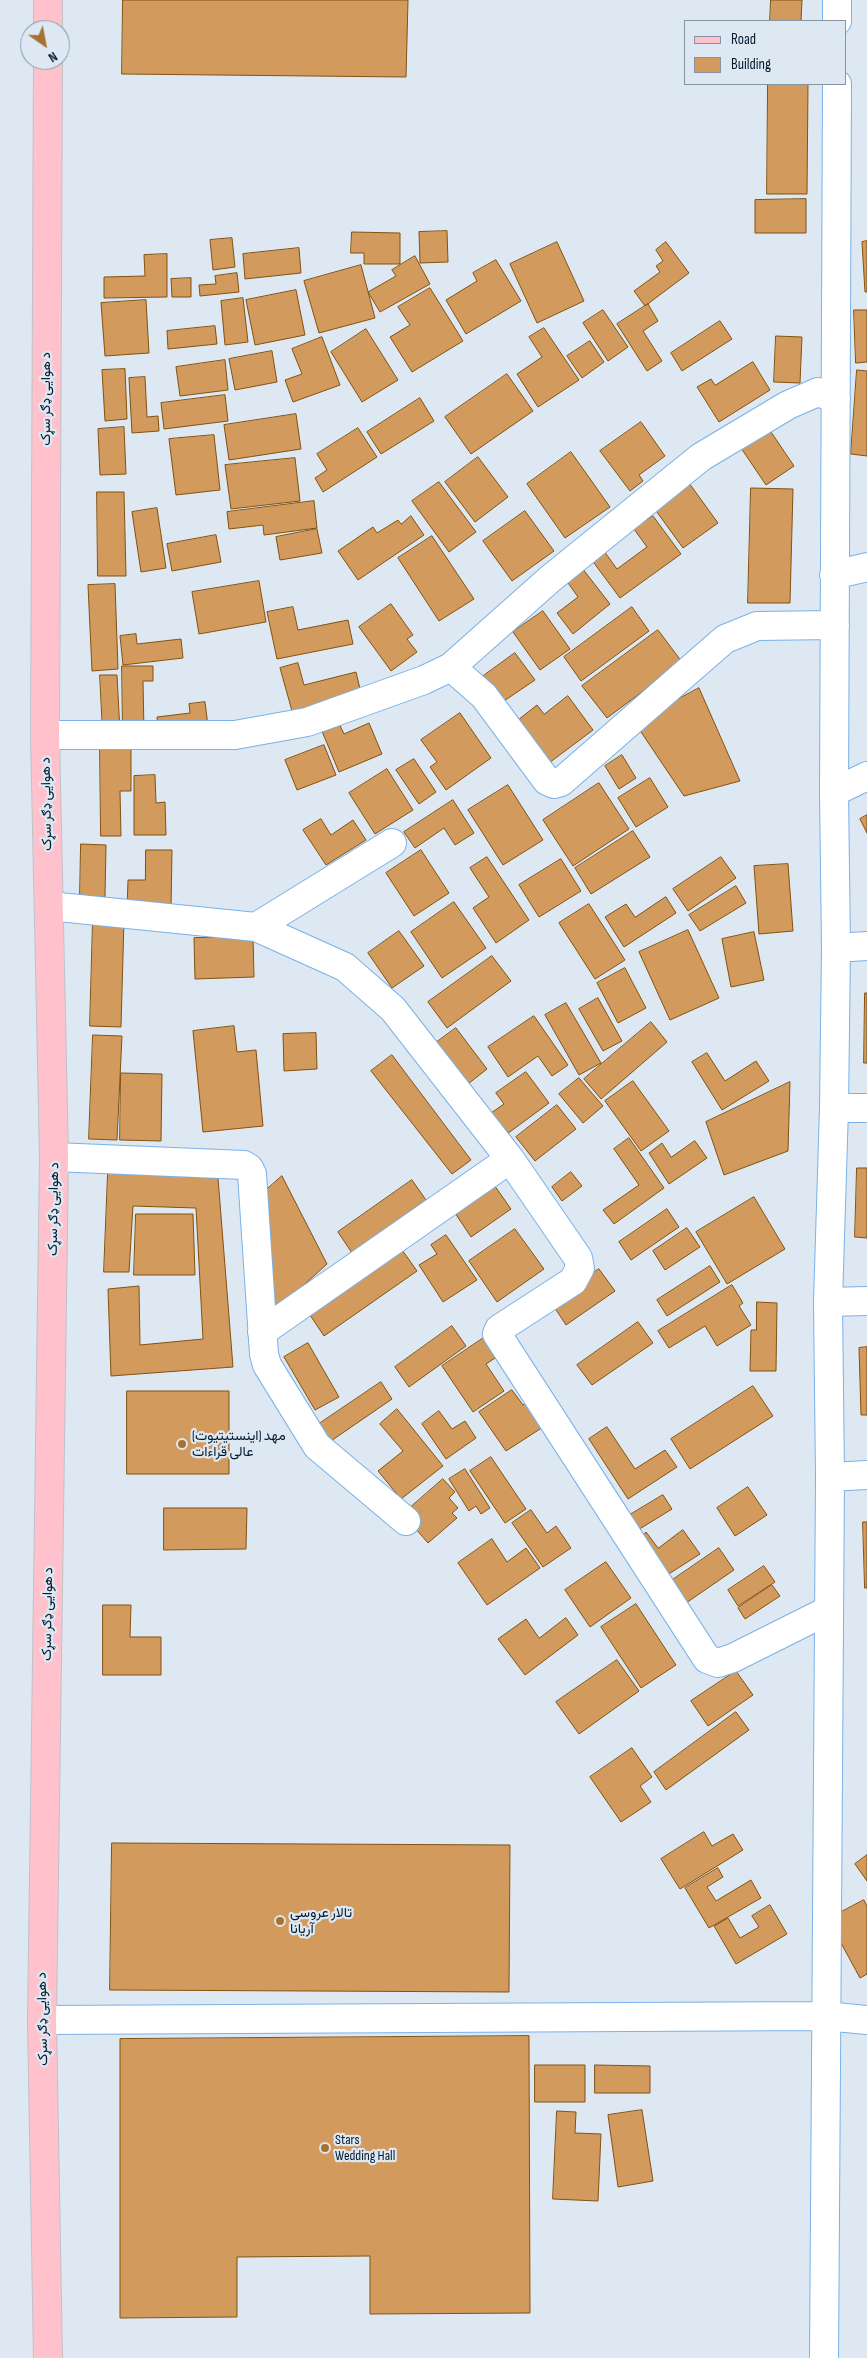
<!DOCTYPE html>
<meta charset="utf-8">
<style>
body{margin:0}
#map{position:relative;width:867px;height:2358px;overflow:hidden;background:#dde8f3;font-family:"Sofia Sans Condensed",sans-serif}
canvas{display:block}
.legend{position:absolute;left:684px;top:20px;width:162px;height:65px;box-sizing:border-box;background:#dde8f3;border:1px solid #8695a4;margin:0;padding:6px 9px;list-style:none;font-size:15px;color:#03192d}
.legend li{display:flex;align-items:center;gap:10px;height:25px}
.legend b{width:25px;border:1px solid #8695a4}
.north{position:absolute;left:20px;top:20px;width:50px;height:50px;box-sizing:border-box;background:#dde8f3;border:1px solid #8695a4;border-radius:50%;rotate:147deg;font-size:14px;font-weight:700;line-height:20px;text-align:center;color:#03192d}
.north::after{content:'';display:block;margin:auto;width:18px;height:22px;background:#a8712d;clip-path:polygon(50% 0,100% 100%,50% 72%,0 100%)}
</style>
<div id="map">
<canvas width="867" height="2358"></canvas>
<ul class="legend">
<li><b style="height:6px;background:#ffc2cd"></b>Road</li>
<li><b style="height:14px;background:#d29a5c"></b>Building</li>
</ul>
<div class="north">N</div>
</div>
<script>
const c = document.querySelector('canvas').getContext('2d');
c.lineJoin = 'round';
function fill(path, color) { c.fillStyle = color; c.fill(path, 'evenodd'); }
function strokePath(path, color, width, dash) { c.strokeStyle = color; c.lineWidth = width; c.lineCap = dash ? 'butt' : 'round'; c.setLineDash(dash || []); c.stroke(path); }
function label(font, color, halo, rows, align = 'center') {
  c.font = font + ' "Sofia Sans Condensed",Vazirmatn,sans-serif'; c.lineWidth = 4.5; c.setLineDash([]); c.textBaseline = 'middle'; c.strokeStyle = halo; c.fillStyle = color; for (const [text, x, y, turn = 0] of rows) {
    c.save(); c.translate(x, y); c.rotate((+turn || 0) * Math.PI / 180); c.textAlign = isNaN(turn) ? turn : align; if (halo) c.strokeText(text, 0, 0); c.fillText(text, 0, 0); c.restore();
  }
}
const building = new Path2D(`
 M 123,0 L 408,0 L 406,77 L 122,74 Z
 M 771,0 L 802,0 L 801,21 L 770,21 Z
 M 768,84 L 808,84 L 807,194 L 767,194 Z
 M 806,199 L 806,233 L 755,233 L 755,200 Z
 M 447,231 L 448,262 L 420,263 L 419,232 Z
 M 352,232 L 400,233 L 400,264 L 364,264 L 364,253 L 351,253 Z
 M 232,238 L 235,267 L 213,270 L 210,240 Z
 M 867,241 L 867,292 L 865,292 L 862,242 Z
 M 557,242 L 584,301 L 537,323 L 510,264 Z
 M 666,242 L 689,273 L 645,306 L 634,291 L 660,272 L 656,266 L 663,261 L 656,250 Z
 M 299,248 L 301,273 L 245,279 L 243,254 Z
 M 167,254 L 167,297 L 104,298 L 104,277 L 145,276 L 144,255 Z
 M 415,256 L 430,284 L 380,312 L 368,292 L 396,276 L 392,270 Z
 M 496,260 L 521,301 L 466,334 L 446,300 L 477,281 L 473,273 Z
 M 361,265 L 375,318 L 319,333 L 304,281 Z
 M 237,273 L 239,292 L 200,296 L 199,285 L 216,284 L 215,276 Z
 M 191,278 L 191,297 L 172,297 L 171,279 Z
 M 430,288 L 463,341 L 412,372 L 390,337 L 410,325 L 398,307 Z
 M 296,290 L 305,335 L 255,345 L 246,300 Z
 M 243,298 L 248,342 L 225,345 L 221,301 Z
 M 146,300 L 149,353 L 105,356 L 101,303 Z
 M 648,304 L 658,321 L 643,331 L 662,361 L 647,371 L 617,324 Z
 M 603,310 L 628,347 L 608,361 L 583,323 Z
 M 854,310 L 867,310 L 867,362 L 856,363 Z
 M 720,321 L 732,339 L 682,371 L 671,353 Z
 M 215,326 L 217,344 L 168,349 L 167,331 Z
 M 544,328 L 579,380 L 538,407 L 517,374 L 542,357 L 529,337 Z
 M 366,329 L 398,380 L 362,402 L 331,352 Z
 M 776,336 L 802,337 L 800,383 L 774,382 Z
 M 322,337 L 340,385 L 293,402 L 285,380 L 302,374 L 292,349 Z
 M 590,341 L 604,362 L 582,378 L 567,356 Z
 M 272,351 L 277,382 L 235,390 L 229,359 Z
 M 225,360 L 228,390 L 180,396 L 176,367 Z
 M 753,362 L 770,390 L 719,422 L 697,387 L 711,379 L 715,385 Z
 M 125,369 L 127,419 L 105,421 L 102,370 Z
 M 857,370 L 867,371 L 867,456 L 851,454 Z
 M 507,374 L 533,411 L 471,454 L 445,417 Z
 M 145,377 L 147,417 L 158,416 L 159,431 L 132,433 L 129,378 Z
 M 225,395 L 228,421 L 164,429 L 161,403 Z
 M 420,398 L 434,421 L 381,454 L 367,432 Z
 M 296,414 L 301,449 L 229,460 L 224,425 Z
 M 641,422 L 665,456 L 639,475 L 643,481 L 630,491 L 600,451 Z
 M 767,426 L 794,466 L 766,485 L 739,445 Z
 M 124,427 L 126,474 L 100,475 L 98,429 Z
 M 358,428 L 377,457 L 323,492 L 315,478 L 327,470 L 317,454 Z
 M 214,435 L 220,490 L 176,495 L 169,439 Z
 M 571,452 L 610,507 L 565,538 L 527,484 Z
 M 478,457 L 508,497 L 475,522 L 445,482 Z
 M 295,458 L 300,501 L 231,509 L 225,465 Z
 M 439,482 L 476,532 L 449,552 L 412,501 Z
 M 689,483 L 718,523 L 683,548 L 654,508 Z
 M 751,488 L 793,489 L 790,603 L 748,603 Z
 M 97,492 L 124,492 L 126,576 L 98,576 Z
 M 314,501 L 317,528 L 264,535 L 263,525 L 229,529 L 227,512 Z
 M 157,508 L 166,568 L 141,572 L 132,512 Z
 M 525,511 L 554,551 L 512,581 L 483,541 Z
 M 411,516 L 424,535 L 358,580 L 338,551 L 373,527 L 377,533 L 398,520 L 401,524 Z
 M 653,516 L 681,554 L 620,598 L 591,559 L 604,551 L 617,569 L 647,547 L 634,529 Z
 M 317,529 L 322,553 L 280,560 L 276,537 Z
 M 216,535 L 221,562 L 172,571 L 167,544 Z
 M 432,536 L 474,599 L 439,621 L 398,558 Z
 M 582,568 L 610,604 L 573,634 L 557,613 L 578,597 L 566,580 Z
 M 259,581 L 266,622 L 199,634 L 192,592 Z
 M 115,584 L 118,669 L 92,671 L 88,585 Z
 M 391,604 L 413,635 L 407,639 L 417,652 L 391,671 L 359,627 Z
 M 293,607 L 298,630 L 348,620 L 353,644 L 277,659 L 267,612 Z
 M 632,607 L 649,631 L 581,681 L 564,657 Z
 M 543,611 L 570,649 L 540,670 L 513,632 Z
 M 658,630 L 682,662 L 607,718 L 582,686 Z
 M 136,634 L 137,644 L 181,639 L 183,658 L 123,665 L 120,636 Z
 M 515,653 L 535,680 L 501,703 L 482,677 Z
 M 298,663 L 304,685 L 356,672 L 361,693 L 292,711 L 280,668 Z
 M 122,666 L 153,666 L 153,681 L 143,681 L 144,733 L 123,734 Z
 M 100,675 L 117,675 L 120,732 L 103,733 Z
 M 699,688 L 740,781 L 684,796 L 635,723 Z
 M 568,696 L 593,730 L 549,763 L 518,720 L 537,705 L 544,714 Z
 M 205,702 L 208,726 L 158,731 L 157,717 L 190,713 L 189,704 Z
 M 460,713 L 491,758 L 446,790 L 430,767 L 437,762 L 421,740 Z
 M 336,717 L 344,734 L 369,723 L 382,754 L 339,772 L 319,724 Z
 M 324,745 L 336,775 L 297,790 L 285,760 Z
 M 100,747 L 131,747 L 131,791 L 120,791 L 121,836 L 101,836 Z
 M 622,755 L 636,778 L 619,789 L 605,766 Z
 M 414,759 L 436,792 L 419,804 L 396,770 Z
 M 387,769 L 413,810 L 375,834 L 349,793 Z
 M 155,775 L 156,803 L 165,802 L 166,835 L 134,835 L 134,776 Z
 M 650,778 L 668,807 L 636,827 L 618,798 Z
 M 599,783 L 629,829 L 573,866 L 543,820 Z
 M 508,785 L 543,840 L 503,865 L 468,810 Z
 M 453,800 L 474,833 L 455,845 L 444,828 L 415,848 L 404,832 Z
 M 867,815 L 867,833 L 860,819 Z
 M 321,819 L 331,835 L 353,820 L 366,840 L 326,865 L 303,830 Z
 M 633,831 L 650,857 L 591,894 L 575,868 Z
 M 81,844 L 106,845 L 105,897 L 80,896 Z
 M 146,850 L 172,850 L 171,909 L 127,908 L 128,880 L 145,880 Z
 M 421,850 L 449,893 L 414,916 L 386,873 Z
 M 487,857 L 529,920 L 496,943 L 473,908 L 489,897 L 470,868 Z
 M 721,857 L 736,878 L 688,911 L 673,889 Z
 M 561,859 L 581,891 L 539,917 L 519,885 Z
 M 788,864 L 793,931 L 759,934 L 754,866 Z
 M 736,886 L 746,903 L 700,931 L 689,915 Z
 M 666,897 L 676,913 L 624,947 L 605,917 L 626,904 L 635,917 Z
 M 454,902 L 486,948 L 442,978 L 411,932 Z
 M 589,904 L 625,960 L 595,979 L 559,923 Z
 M 93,919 L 124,920 L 121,1027 L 90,1026 Z
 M 688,930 L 719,998 L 670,1020 L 639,952 Z
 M 399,931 L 424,966 L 392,988 L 368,953 Z
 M 754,932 L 764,980 L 731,987 L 722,939 Z
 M 253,937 L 254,977 L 195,979 L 194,938 Z
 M 492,956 L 511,981 L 447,1028 L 428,1002 Z
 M 625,968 L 646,1008 L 618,1023 L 597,983 Z
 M 865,993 L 867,993 L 867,1063 L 864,1063 Z
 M 598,998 L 622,1041 L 603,1051 L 579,1009 Z
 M 566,1003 L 601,1063 L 579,1075 L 545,1015 Z
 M 534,1016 L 568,1065 L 552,1076 L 538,1056 L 508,1077 L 488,1047 Z
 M 651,1022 L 667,1042 L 601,1099 L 584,1079 Z
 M 234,1026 L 237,1052 L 256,1050 L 263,1126 L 203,1132 L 193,1031 Z
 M 456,1028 L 487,1069 L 468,1084 L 437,1042 Z
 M 316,1033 L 317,1069 L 284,1071 L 283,1034 Z
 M 93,1035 L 122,1036 L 117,1140 L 89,1139 Z
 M 707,1053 L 725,1081 L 756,1061 L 769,1081 L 722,1110 L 692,1062 Z
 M 392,1055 L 471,1160 L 452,1174 L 371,1071 Z
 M 526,1072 L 549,1103 L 507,1134 L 491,1113 L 504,1104 L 496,1093 Z
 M 121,1073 L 162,1074 L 161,1141 L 120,1140 Z
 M 579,1078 L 603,1106 L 583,1123 L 559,1094 Z
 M 633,1081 L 669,1131 L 641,1151 L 605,1101 Z
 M 790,1082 L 788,1151 L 724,1175 L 706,1122 Z
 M 557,1105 L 576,1129 L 535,1161 L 516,1137 Z
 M 629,1138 L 664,1188 L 614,1224 L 603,1210 L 639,1185 L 614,1149 Z
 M 695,1141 L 707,1158 L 669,1184 L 649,1153 L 662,1143 L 671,1157 Z
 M 857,1168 L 867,1168 L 867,1238 L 855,1237 Z
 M 571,1172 L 582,1186 L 562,1201 L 552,1187 Z
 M 108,1173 L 218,1178 L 233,1367 L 111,1376 L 108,1289 L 139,1286 L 140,1345 L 203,1339 L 196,1208 L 133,1206 L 129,1272 L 104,1272 Z
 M 282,1176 L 327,1264 L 272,1314 L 255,1200 Z
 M 412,1180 L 426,1200 L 352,1253 L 338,1232 Z
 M 492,1182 L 511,1209 L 471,1237 L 453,1210 Z
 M 754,1197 L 785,1249 L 727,1284 L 696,1232 Z
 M 667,1209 L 679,1227 L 631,1260 L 619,1242 Z
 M 136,1214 L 193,1214 L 195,1275 L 134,1275 Z
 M 687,1228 L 700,1247 L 665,1270 L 653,1251 Z
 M 515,1229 L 544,1269 L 497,1302 L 469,1261 Z
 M 446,1235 L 477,1280 L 443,1302 L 419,1265 L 437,1254 L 431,1245 Z
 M 400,1247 L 417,1271 L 324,1336 L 308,1312 Z
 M 710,1266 L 720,1282 L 667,1316 L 657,1300 Z
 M 599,1269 L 615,1291 L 566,1325 L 551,1302 Z
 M 732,1285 L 743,1303 L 739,1306 L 751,1325 L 717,1346 L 705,1326 L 669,1348 L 658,1331 Z
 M 757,1302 L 777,1303 L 776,1371 L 750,1371 L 751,1330 L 756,1330 Z
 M 638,1322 L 653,1343 L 592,1385 L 577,1365 Z
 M 452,1326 L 466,1346 L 409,1387 L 395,1367 Z
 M 485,1337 L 498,1356 L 486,1364 L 504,1391 L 473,1412 L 442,1366 Z
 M 308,1343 L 339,1397 L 315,1410 L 284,1357 Z
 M 867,1347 L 867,1415 L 861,1415 L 859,1348 Z
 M 381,1382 L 392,1399 L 328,1443 L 316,1426 Z
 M 753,1386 L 773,1416 L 690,1469 L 671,1439 Z
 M 512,1390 L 523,1405 L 538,1396 L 554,1420 L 506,1451 L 479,1412 Z
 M 127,1391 L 229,1391 L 229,1474 L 127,1474 Z
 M 397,1409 L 443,1466 L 401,1499 L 378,1471 L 403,1451 L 380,1424 Z
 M 439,1411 L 452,1429 L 465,1421 L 476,1438 L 446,1459 L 422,1424 Z
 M 607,1427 L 635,1469 L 665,1450 L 677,1467 L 628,1499 L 589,1439 Z
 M 491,1457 L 526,1509 L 505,1523 L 470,1471 Z
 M 465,1469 L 490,1508 L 481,1514 L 476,1506 L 469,1511 L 449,1479 Z
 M 443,1479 L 455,1492 L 449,1498 L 458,1508 L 452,1513 L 457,1518 L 428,1543 L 403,1514 Z
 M 748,1487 L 767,1515 L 735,1536 L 717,1508 Z
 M 663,1495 L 672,1509 L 638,1530 L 628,1516 Z
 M 164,1508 L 247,1508 L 246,1549 L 164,1550 Z
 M 531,1510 L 547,1533 L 556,1526 L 571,1548 L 543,1567 L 512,1523 Z
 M 863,1522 L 867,1522 L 867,1588 L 865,1588 Z
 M 683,1530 L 700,1554 L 664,1577 L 638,1541 L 646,1532 L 658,1548 Z
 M 492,1539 L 507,1562 L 526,1548 L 540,1568 L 487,1605 L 458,1563 Z
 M 719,1548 L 734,1570 L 686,1603 L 671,1581 Z
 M 606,1562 L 631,1598 L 590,1627 L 565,1590 Z
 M 764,1566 L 775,1582 L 738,1606 L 728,1590 Z
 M 772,1585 L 780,1596 L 745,1619 L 738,1608 Z
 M 636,1604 L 676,1665 L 641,1688 L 601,1627 Z
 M 103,1605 L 131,1605 L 130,1637 L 161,1637 L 161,1675 L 103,1675 Z
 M 566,1618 L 578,1635 L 525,1675 L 498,1639 L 526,1619 L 539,1638 Z
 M 617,1660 L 639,1691 L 579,1734 L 556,1702 Z
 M 736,1671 L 753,1695 L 708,1726 L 691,1701 Z
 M 736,1712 L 749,1730 L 666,1790 L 654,1772 Z
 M 632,1748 L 652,1777 L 640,1786 L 651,1802 L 621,1822 L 590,1777 Z
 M 704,1832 L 712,1846 L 733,1834 L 743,1850 L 680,1889 L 661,1859 Z
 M 112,1843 L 510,1845 L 509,1992 L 110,1990 Z
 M 867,1855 L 867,1881 L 855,1864 Z
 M 718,1868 L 723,1877 L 707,1887 L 716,1901 L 751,1880 L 761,1898 L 709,1928 L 685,1888 Z
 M 864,1900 L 867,1906 L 867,1974 L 860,1978 L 828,1919 Z
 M 770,1905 L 787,1934 L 736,1964 L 714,1926 L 728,1918 L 740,1938 L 759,1927 L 752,1916 Z
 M 529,2036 L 530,2313 L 370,2314 L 370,2256 L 237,2257 L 237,2317 L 120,2318 L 120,2039 Z
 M 535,2065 L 585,2065 L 585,2102 L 535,2102 Z
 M 595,2065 L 650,2066 L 650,2093 L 595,2093 Z
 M 642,2110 L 653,2181 L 618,2187 L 608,2115 Z
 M 557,2111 L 576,2112 L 575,2133 L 601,2134 L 598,2201 L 553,2199 Z`);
fill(building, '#d29a5c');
strokePath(building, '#82520f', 1);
const minor = new Path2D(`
 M 837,21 L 837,0
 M 834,575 L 867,567
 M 451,667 L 484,696 L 547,781 L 554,784 L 561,782 L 725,639 L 757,626 L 835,625
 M 45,735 L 235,735 L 307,722 L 424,680 L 451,667 L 550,579 L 701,457 L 788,405 L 818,392 L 836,399
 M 834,792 L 867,776
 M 49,906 L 256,927 L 345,967 L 393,1009 L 510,1159 L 578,1258 L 580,1268 L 573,1281 L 499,1329 L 497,1334 L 707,1659 L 718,1663 L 733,1658 L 829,1610
 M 256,927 L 392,843
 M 836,948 L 867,946
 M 834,1108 L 867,1108
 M 54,1157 L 244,1165 L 249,1168 L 252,1174 L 264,1354 L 267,1365 L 317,1446 L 406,1521
 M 828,1302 L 867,1301
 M 262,1332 L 510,1159
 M 830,1477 L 867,1475
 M 42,2020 L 825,2016 L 867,2020
 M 824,2358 L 830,1477 L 828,1302 L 834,1108 L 836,948 L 834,792 L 837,84`);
const major = new Path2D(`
 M 48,30 L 48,0
 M 48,60 L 45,735 L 54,1157 L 42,2020 L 48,2358`);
strokePath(minor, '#79b2e9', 30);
strokePath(major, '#bdc3c8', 30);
strokePath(minor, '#fff', 28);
strokePath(major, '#ffc2cd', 28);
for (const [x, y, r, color] of [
 [182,1444,5,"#a8712d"],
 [280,1921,5,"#a8712d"],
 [325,2148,5,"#a8712d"]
]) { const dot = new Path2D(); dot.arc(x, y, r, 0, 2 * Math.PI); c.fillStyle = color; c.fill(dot); strokePath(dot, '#dde8f3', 2); }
label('14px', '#03192d', '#dde8f3', [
 ["د هوایی ډګر سړک",46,399,-90],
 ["د هوایی ډګر سړک",47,804,-91],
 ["د هوایی ډګر سړک",54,1209,-89],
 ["د هوایی ډګر سړک",48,1614,-89],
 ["د هوایی ډګر سړک",43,2019,-91]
]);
label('14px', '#03192d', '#dde8f3', [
 ["مهد (اینستیتیوت)",192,1436],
 ["عالی قراءات",192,1452],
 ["تالار عروسی",290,1913],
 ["آریانا",290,1929],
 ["Stars",335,2140],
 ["Wedding Hall",335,2156]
], 'left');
</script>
